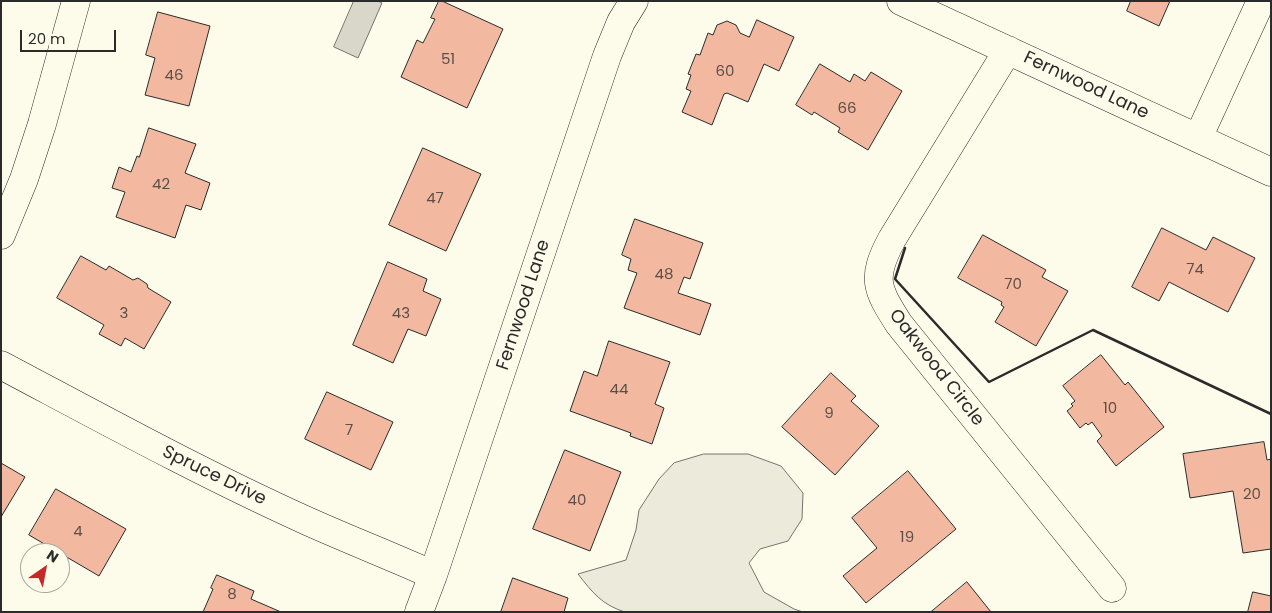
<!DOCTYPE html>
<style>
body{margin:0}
#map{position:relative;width:1272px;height:613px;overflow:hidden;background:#fdfbea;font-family:Poppins,sans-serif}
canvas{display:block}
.frame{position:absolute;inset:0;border:2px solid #2b2b2b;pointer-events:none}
.north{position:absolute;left:20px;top:543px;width:50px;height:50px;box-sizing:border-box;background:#fdfbea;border:1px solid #a9a89e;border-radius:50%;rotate:33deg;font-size:14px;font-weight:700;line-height:20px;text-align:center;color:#2b2b2b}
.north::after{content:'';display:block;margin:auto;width:18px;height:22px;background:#c62828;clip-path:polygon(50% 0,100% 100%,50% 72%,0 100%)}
.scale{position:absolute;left:20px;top:30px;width:96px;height:22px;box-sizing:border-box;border:2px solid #2b2b2b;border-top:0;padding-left:6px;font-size:15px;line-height:18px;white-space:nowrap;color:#2b2b2b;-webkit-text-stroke:4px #fdfbea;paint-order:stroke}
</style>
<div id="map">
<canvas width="1272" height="613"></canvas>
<div class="frame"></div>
<div class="north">N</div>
<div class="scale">20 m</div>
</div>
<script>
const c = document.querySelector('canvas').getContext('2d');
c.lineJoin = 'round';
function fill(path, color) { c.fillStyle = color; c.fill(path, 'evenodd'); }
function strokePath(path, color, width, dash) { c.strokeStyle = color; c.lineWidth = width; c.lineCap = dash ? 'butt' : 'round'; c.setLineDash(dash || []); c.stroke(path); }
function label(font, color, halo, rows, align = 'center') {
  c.font = font + ' Poppins,sans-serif'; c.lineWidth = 4; c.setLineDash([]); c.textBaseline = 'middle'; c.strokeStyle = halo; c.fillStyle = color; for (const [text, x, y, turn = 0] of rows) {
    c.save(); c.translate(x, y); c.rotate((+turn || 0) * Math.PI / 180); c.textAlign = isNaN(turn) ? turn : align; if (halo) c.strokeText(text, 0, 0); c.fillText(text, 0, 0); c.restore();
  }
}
const green = new Path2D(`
 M 704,454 L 748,454 L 781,466 L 803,493 L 802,519 L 788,541 L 760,549 L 749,563 L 764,592 L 794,609 L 803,612 L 625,612 C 602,605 592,592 578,574 L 626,560 L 636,530 L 639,510 L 659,479 L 674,463 Z`);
fill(green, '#ecebdb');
strokePath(green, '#74746e', 1);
const water = new Path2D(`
 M 354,1 L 378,1 L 382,3 L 358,58 L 334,47 Z`);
fill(water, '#d8d7c9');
strokePath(water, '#74746e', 1);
const building = new Path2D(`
 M 439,1 L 442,1 L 503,29 L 467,108 L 401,77 L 417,40 L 423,43 L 435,19 L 431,18 Z
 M 1131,1 L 1170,1 L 1159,26 L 1127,11 Z
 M 158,12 L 210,26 L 189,106 L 145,95 L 155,58 L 146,55 Z
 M 757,20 L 794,37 L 779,71 L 764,64 L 748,102 L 727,93 L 724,94 L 712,125 L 682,112 L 691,91 L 686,89 L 691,75 L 688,74 L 696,54 L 700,55 L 708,33 L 713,35 L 717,25 L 727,21 L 736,25 L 740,33 L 749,37 Z
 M 820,64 L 850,82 L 854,74 L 865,81 L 871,72 L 902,91 L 868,150 L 838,132 L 840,128 L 814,112 L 812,115 L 796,105 Z
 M 149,128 L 196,144 L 185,173 L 210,183 L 201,210 L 186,205 L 175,238 L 116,217 L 125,192 L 112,188 L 119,167 L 131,172 L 137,156 L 139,157 Z
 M 423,148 L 481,174 L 446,251 L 389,225 Z
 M 635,219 L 703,243 L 690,279 L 684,277 L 678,293 L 711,304 L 700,335 L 624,308 L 637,273 L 628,270 L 631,259 L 622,255 Z
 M 1162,228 L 1206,250 L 1213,237 L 1255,258 L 1228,312 L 1169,282 L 1159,301 L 1132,287 Z
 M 983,235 L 1046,270 L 1042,277 L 1068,291 L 1036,346 L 995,322 L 1004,307 L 1001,305 L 1002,302 L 958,278 Z
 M 81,256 L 106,270 L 109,266 L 133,280 L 138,278 L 147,284 L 148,288 L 171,302 L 144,349 L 125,338 L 121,346 L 99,334 L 104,325 L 57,298 Z
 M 388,262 L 427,279 L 423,291 L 441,299 L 426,336 L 408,329 L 393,363 L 353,345 Z
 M 609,341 L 670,362 L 655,404 L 664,408 L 652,444 L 630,436 L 631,433 L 570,411 L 584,371 L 597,376 Z
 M 1101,355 L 1125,385 L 1128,382 L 1164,427 L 1116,466 L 1097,441 L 1102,436 L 1092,422 L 1088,425 L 1086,423 L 1080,428 L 1067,411 L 1073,406 L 1071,404 L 1075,401 L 1063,386 Z
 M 831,373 L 856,396 L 851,401 L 879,426 L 835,475 L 782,427 Z
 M 327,392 L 393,422 L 371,470 L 305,439 Z
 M 1264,442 L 1267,460 L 1271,459 L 1271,549 L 1243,553 L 1233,491 L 1190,498 L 1183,454 Z
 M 565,450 L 621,472 L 590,551 L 533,529 Z
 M 1,463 L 25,477 L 1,517 Z
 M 908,471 L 956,529 L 866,603 L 843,576 L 877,548 L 852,518 Z
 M 56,489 L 126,529 L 99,576 L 29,535 Z
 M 217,575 L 254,591 L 251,599 L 281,612 L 203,612 L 213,589 L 211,588 Z
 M 513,578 L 568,598 L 564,612 L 501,612 Z
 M 967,582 L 991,612 L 931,612 Z
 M 1253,592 L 1271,596 L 1271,612 L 1248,612 Z`);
fill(building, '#f2b8a0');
strokePath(building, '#2b2b2b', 1);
const street = new Path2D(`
 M 901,1 L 1271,172
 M 1008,50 L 892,239 C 871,278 876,288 899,324 L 1112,588
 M 1198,138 L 1261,1
 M 1,235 L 24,179 L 42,124 L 76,1
 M 1,365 C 101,418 201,473 305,520 C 347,539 391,556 433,575
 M 419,612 L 433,575 L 607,56 L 621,22 L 634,1`);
strokePath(street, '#2b2b2b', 29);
strokePath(street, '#fdfbea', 28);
strokePath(new Path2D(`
 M 905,248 L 895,279 L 989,382 L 1093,330 L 1271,414`), '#2b2b2b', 2.5);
label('15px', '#5d4e48', null, [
 ["51",448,60],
 ["60",725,72],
 ["46",174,76],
 ["66",847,109],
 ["42",161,185],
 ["47",435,199],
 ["74",1195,270],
 ["48",664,275],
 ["70",1013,285],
 ["3",124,314],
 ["43",401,314],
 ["44",619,390],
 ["10",1110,409],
 ["9",829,414],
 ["7",349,431],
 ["20",1252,495],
 ["40",577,501],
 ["4",78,532],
 ["19",907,538],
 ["8",232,595]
]);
label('18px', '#2b2b2b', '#fdfbea', [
 ["Fernwood Lane",1086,86,25],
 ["Fernwood Lane",524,305,-72],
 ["Oakwood Circle",936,368,52],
 ["Spruce Drive",214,476,26]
]);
</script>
